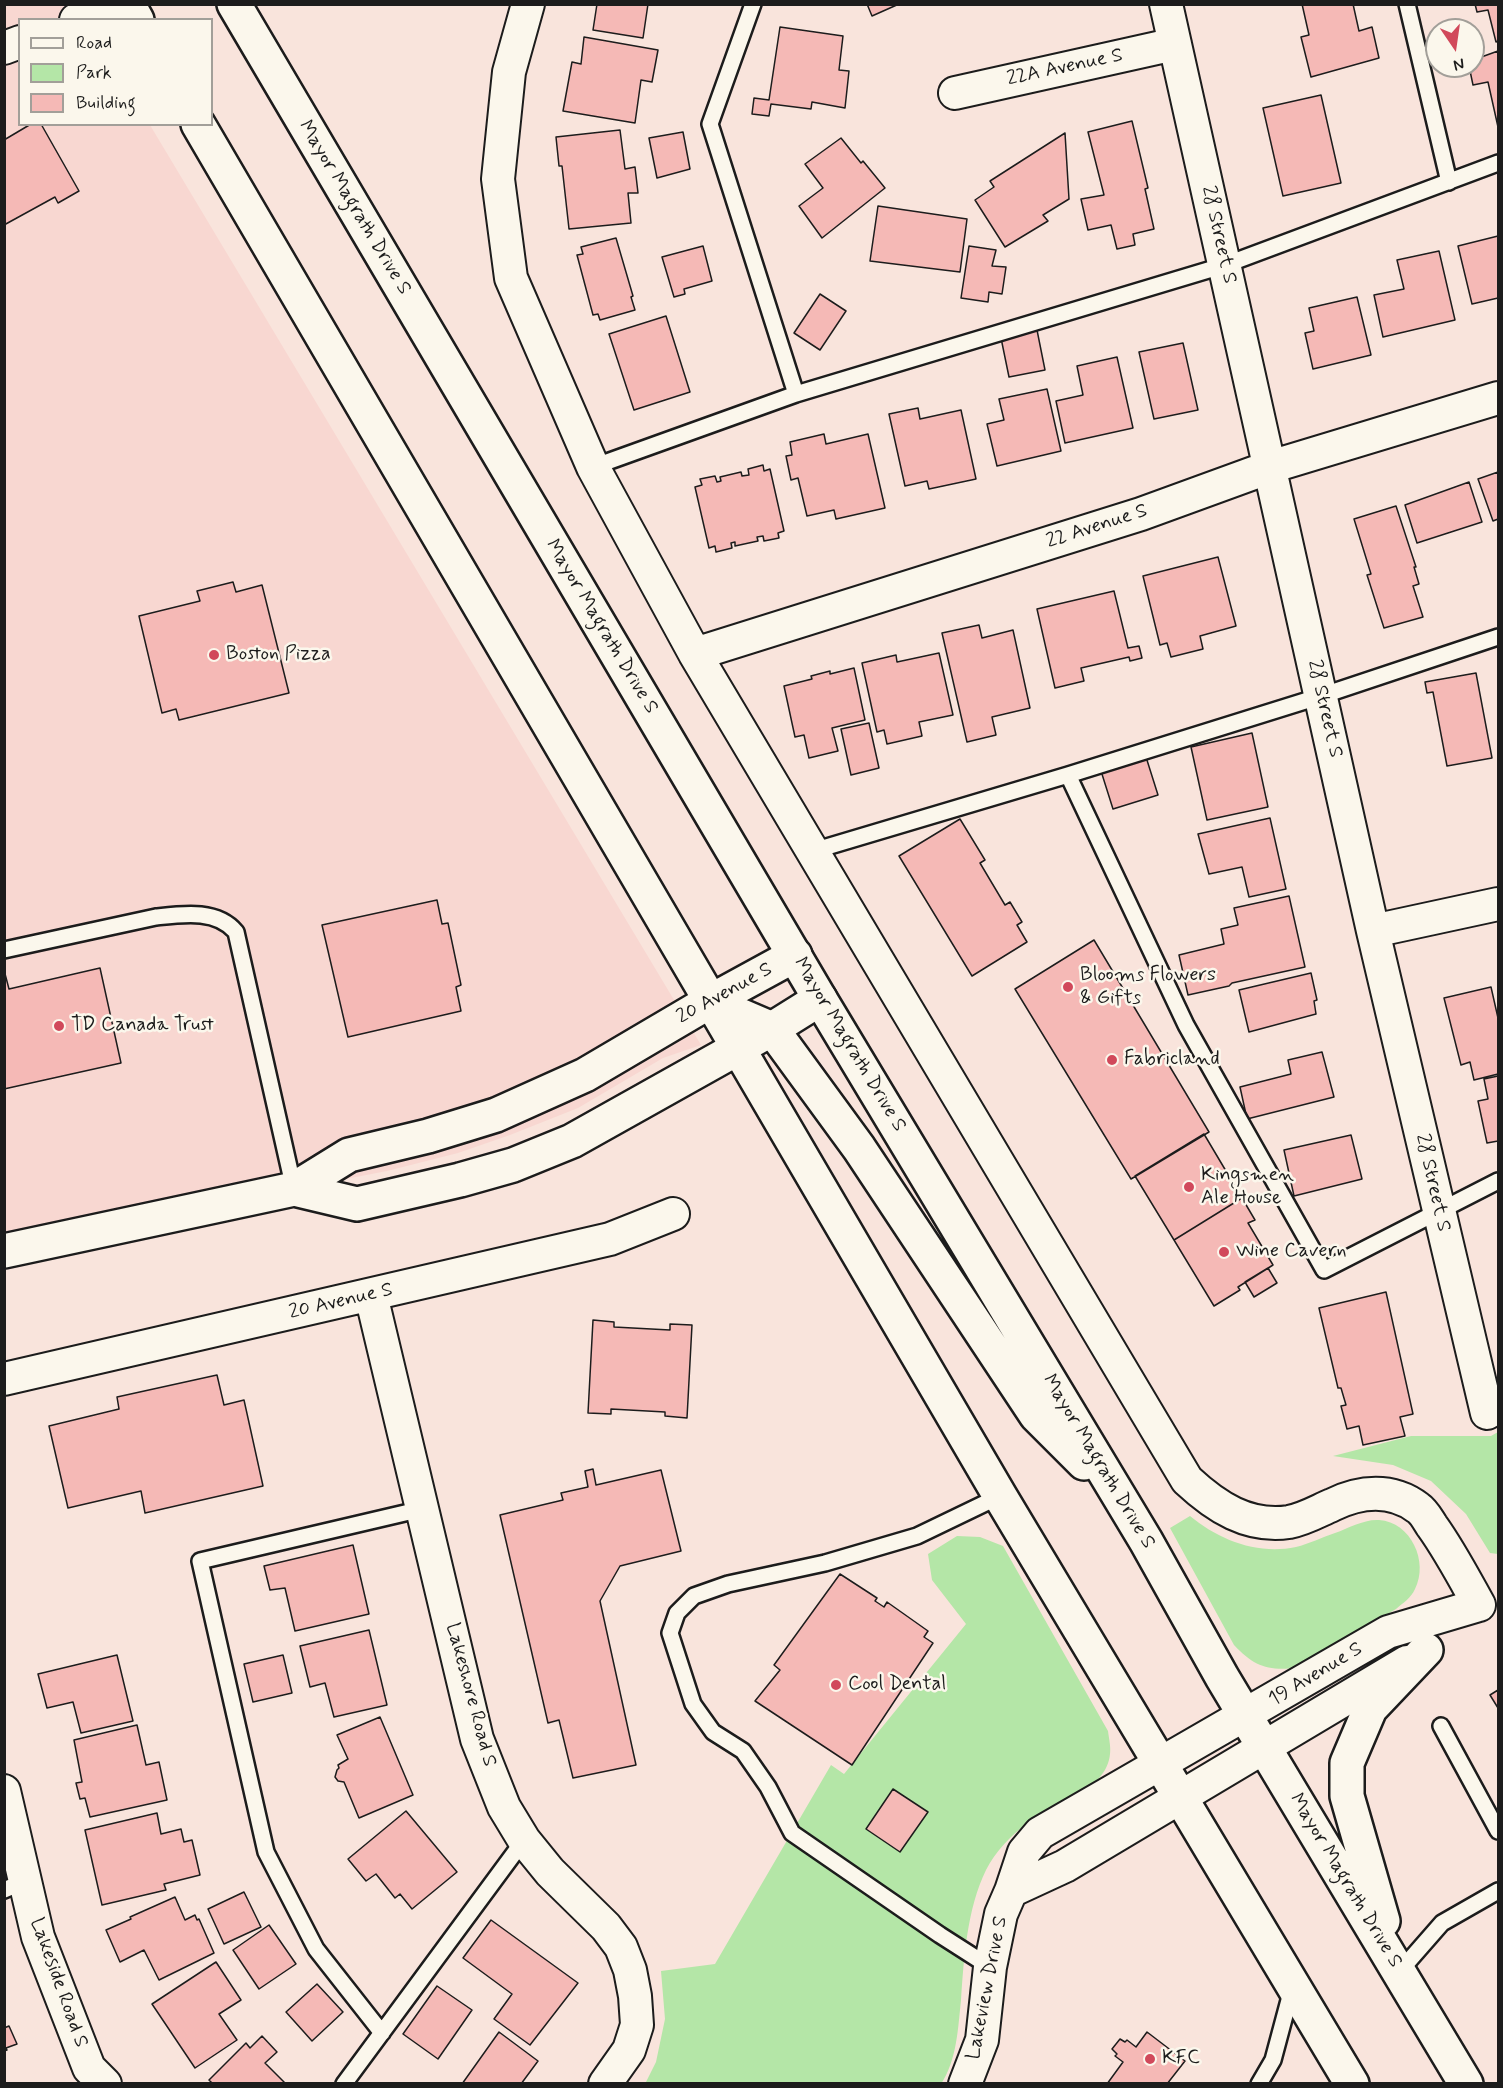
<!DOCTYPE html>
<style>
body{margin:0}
#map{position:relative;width:1503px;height:2088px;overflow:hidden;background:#f9e4dc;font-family:Mynerve,sans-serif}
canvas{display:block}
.frame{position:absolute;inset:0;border:6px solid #1c1c1c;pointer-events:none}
.legend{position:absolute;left:18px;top:18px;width:195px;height:108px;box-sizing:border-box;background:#fbf7ec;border:2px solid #a29f99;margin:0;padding:8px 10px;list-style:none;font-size:18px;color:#1c1c1c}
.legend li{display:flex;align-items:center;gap:12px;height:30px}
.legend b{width:30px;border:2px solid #a29f99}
.north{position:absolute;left:1425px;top:18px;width:60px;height:60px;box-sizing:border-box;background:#fbf7ec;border:2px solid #a29f99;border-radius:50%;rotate:167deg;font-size:16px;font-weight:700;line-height:24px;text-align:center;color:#1c1c1c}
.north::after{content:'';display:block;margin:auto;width:21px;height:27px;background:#d1495b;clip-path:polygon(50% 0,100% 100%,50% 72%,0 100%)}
</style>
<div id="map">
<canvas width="1503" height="2088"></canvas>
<div class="frame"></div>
<ul class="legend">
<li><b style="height:8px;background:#fbf7ec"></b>Road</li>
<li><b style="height:16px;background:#b4e6a7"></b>Park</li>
<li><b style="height:16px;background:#f5b9b6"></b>Building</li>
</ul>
<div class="north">N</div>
</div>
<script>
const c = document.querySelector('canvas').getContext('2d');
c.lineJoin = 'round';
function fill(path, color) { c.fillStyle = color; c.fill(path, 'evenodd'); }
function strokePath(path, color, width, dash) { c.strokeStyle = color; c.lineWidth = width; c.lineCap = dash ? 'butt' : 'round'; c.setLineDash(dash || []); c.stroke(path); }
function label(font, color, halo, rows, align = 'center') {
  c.font = font + ' Mynerve,sans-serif'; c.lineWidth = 5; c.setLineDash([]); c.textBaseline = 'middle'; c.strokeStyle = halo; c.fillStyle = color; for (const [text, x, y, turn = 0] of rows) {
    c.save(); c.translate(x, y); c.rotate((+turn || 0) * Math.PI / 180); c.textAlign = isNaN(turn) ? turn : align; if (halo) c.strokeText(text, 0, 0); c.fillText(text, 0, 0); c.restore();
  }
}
fill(new Path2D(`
 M 4,5 L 79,5 L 88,19 L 20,20 L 20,124 L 150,125 L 701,1045 L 663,1058 L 578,1108 L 510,1135 L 458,1153 L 387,1171 L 294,1189 L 5,1251 Z`), '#f8d7d1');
fill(new Path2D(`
 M 1498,1432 L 1498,1554 L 1490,1553 L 1466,1514 L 1431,1481 L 1393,1465 L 1333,1456 L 1411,1436 L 1491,1436 Z
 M 1190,1516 C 1219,1540 1257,1555 1296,1547 C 1309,1544 1322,1537 1335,1533 C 1349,1528 1364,1519 1379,1520 C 1411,1522 1429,1562 1415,1589 C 1411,1598 1403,1603 1396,1609 L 1296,1668 C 1267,1671 1254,1666 1234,1645 L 1170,1528 Z
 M 957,1536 L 980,1537 L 1003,1546 L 1108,1731 C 1109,1739 1111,1747 1110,1754 C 1107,1790 1054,1805 1029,1822 C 1012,1834 995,1852 986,1870 C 967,1909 964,1957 961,2000 C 958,2028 957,2060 941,2084 L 645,2084 L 656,2062 L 665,2019 L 661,1971 L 715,1964 L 831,1765 L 844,1774 L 966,1624 L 932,1580 L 928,1554 Z`), '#b4e6a7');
const building = new Path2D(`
 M 597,4 L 648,4 L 643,38 L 593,30 Z
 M 867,4 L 899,4 L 872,16 Z
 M 1302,4 L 1353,4 L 1359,31 L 1372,27 L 1379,58 L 1311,77 L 1301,37 L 1309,35 Z
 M 1475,4 L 1498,4 L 1498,41 L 1496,42 L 1488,10 L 1477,12 Z
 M 780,27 L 843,36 L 839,70 L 849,71 L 845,108 L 812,102 L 811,109 L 771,104 L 769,116 L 752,114 L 754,98 L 769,100 Z
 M 584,37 L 658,50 L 652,82 L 641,80 L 635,123 L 563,111 L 572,62 L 581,64 Z
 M 1498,51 L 1498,127 L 1488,82 L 1473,85 L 1469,66 L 1473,66 L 1473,60 Z
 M 1321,95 L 1341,183 L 1283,196 L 1263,108 Z
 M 1132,121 L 1148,188 L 1145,189 L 1154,229 L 1133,234 L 1135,245 L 1117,249 L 1111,225 L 1088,230 L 1081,199 L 1104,195 L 1088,132 Z
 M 31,124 L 41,124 L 79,191 L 58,203 L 55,197 L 4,225 L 4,140 Z
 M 620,130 L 625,169 L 635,167 L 638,193 L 628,193 L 631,223 L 569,229 L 562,166 L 559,166 L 556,137 Z
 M 683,132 L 690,169 L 657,178 L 649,138 Z
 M 1065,133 L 1069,199 L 1043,215 L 1048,221 L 1005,247 L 975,200 L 994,187 L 990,181 Z
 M 841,138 L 861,163 L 863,161 L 885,188 L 822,238 L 799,206 L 823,188 L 805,164 Z
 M 878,206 L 967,219 L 960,272 L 870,261 Z
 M 1498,236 L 1498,298 L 1472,304 L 1458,246 Z
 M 616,238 L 633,296 L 631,297 L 635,310 L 600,320 L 598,314 L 593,315 L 577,255 L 583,254 L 581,247 Z
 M 703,246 L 712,281 L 684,289 L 685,294 L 674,297 L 662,257 Z
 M 969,246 L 996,250 L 992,266 L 1006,267 L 1002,294 L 989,292 L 988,302 L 961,298 Z
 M 1439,251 L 1455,320 L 1383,337 L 1374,295 L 1404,289 L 1397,260 Z
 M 820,294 L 846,311 L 820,350 L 794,333 Z
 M 1357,297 L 1371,355 L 1313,369 L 1305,333 L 1314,331 L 1309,308 Z
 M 666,316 L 690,392 L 634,410 L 609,334 Z
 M 1037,330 L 1045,370 L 1009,377 L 1001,338 Z
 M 1183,343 L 1198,410 L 1154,419 L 1139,352 Z
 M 1117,357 L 1133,428 L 1065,443 L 1056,401 L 1083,395 L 1077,366 Z
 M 1047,389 L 1061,451 L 997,466 L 987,424 L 1004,420 L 999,399 Z
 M 918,408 L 920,419 L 961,410 L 976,479 L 929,489 L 927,481 L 905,486 L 889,414 Z
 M 824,434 L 826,444 L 868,434 L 885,508 L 836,519 L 834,510 L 807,516 L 798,478 L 791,480 L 786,456 L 792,455 L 790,442 Z
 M 763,465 L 764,471 L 770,469 L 784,531 L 778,533 L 779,538 L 764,541 L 763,536 L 757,537 L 758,541 L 735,546 L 735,542 L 731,543 L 732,548 L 716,552 L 715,546 L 709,548 L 695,487 L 702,485 L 700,479 L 715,476 L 717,482 L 721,481 L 720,477 L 741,472 L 742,476 L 749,475 L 748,469 Z
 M 1498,472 L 1498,519 L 1493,521 L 1478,479 Z
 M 1469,482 L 1482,522 L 1417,543 L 1405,505 Z
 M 1396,506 L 1416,567 L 1414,567 L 1419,584 L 1413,586 L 1423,617 L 1384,628 L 1367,575 L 1371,574 L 1354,519 Z
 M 1218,557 L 1236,626 L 1200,636 L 1203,649 L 1171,657 L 1167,643 L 1160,645 L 1143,576 Z
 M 233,582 L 236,592 L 262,585 L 289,693 L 179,720 L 176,709 L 162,713 L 139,616 L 200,601 L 197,591 Z
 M 1114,591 L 1128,648 L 1139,646 L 1142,658 L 1130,661 L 1129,657 L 1081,668 L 1084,681 L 1055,688 L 1037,609 Z
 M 979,625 L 982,638 L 1013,630 L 1030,708 L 992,717 L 996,735 L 967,742 L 942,633 Z
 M 939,653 L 953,715 L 919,722 L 922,736 L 887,744 L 884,730 L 877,732 L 862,663 L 896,655 L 897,662 Z
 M 854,668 L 865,720 L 832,728 L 838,751 L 809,758 L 804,735 L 795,737 L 784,686 L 812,679 L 811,676 L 830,671 L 830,674 Z
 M 1476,673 L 1492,758 L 1447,766 L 1433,692 L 1427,693 L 1425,682 Z
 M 869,723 L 879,768 L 851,775 L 841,729 Z
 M 1252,733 L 1268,807 L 1207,820 L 1191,747 Z
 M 1146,757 L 1158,795 L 1113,809 L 1101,771 Z
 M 1270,818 L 1286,889 L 1249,897 L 1242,867 L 1209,874 L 1198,834 Z
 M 960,819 L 985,860 L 980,863 L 1005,905 L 1010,902 L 1022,922 L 1017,925 L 1027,942 L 972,976 L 899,856 Z
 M 1289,896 L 1305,967 L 1232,983 L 1229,986 L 1188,995 L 1179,955 L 1224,944 L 1221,929 L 1238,925 L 1234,908 Z
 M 437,900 L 442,924 L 448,923 L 461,985 L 456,987 L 461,1011 L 348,1037 L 322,925 Z
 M 1094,940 L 1209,1132 L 1131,1179 L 1015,989 Z
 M 100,968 L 121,1063 L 4,1089 L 4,970 L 9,989 Z
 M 1311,973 L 1317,1000 L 1314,1001 L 1316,1014 L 1249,1032 L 1239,990 Z
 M 1491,987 L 1498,1018 L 1498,1074 L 1474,1080 L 1470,1062 L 1461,1065 L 1444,998 Z
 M 1322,1052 L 1334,1097 L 1247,1119 L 1240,1087 L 1291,1074 L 1288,1060 Z
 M 1498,1076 L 1498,1141 L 1487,1143 L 1478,1101 L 1488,1099 L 1484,1079 Z
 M 1204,1134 L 1242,1198 L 1174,1240 L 1135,1176 Z
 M 1351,1135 L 1362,1179 L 1294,1196 L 1284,1150 Z
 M 1242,1198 L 1255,1220 L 1248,1223 L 1273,1265 L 1238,1287 L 1240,1290 L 1214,1306 L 1174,1240 Z
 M 1268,1268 L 1277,1283 L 1254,1297 L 1245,1282 Z
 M 1386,1292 L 1413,1414 L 1400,1417 L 1405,1436 L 1363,1445 L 1359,1426 L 1347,1429 L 1341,1406 L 1346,1405 L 1341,1388 L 1338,1388 L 1319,1308 Z
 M 593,1320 L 614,1322 L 614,1327 L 670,1330 L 670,1324 L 692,1325 L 687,1418 L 665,1416 L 665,1412 L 611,1409 L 611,1414 L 588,1413 Z
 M 217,1375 L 224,1405 L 244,1400 L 263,1486 L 145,1513 L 141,1491 L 68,1508 L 49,1426 L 119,1409 L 117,1397 Z
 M 593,1469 L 596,1485 L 661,1470 L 681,1551 L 620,1566 L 600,1601 L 636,1765 L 573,1778 L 559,1720 L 548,1723 L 500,1515 L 563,1500 L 561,1493 L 588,1487 L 585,1471 Z
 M 353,1545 L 369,1614 L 295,1631 L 285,1588 L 270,1590 L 264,1566 Z
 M 840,1574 L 877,1598 L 875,1601 L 884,1607 L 887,1602 L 928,1631 L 924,1637 L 933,1643 L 852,1765 L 755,1701 L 780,1670 L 774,1665 Z
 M 369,1630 L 387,1705 L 334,1717 L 325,1683 L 310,1687 L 300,1646 Z
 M 117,1655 L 133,1721 L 81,1733 L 73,1702 L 47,1708 L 38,1674 Z
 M 283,1655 L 292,1693 L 253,1702 L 244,1664 Z
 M 1498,1690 L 1498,1708 L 1490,1695 Z
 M 380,1717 L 413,1795 L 359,1818 L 344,1782 L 338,1781 L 335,1777 L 337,1770 L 339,1768 L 338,1765 L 348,1759 L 337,1735 Z
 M 137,1725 L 146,1765 L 159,1762 L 167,1800 L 90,1817 L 85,1798 L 80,1799 L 76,1783 L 82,1782 L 74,1740 Z
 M 893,1789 L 928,1812 L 900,1852 L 866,1829 Z
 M 406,1811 L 457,1872 L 412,1909 L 400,1894 L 395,1898 L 376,1874 L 366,1881 L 348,1859 Z
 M 157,1813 L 161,1834 L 181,1829 L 184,1842 L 192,1840 L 200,1875 L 164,1884 L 166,1890 L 102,1905 L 85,1830 Z
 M 244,1892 L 261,1927 L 224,1944 L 208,1909 Z
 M 175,1897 L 185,1920 L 195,1915 L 197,1920 L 199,1919 L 214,1953 L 159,1980 L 144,1950 L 120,1962 L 106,1930 L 131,1919 L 130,1917 Z
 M 491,1920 L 578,1983 L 530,2045 L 494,2019 L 512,1994 L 463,1958 Z
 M 269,1925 L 296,1964 L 259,1989 L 233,1950 Z
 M 216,1962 L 241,2000 L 219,2014 L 237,2040 L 195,2068 L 152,2004 Z
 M 317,1984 L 343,2012 L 312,2041 L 286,2012 Z
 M 437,1986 L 472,2010 L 438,2059 L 403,2034 Z
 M 9,2026 L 17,2044 L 6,2048 L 7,2050 L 4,2051 L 4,2028 Z
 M 499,2032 L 538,2061 L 521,2084 L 462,2084 Z
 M 1147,2032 L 1185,2061 L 1167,2084 L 1107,2084 L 1123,2062 L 1115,2056 L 1117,2054 L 1112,2049 L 1120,2039 L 1125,2042 L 1127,2040 L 1136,2047 Z
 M 262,2036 L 277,2052 L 265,2063 L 286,2084 L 213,2084 L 209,2080 L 246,2043 L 250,2048 Z`);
fill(building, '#f5b9b6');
strokePath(building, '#1c1c1c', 1.5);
const lane = new Path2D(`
 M 753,4 L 710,124 L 796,394
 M 1407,4 L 1449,182
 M 593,467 L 796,394 L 1225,265 L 1498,163
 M 1068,775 L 1186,1025 L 1324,1270 L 1498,1181
 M 813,851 L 1068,775 L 1321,696 L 1498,637
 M 4,950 L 156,917 C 183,914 217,909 236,932 L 294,1189
 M 1441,1726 L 1498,1831
 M 4,1890 L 25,1881
 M 990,1967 L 940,1935 L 792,1833 L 768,1787 L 743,1751 L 713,1732 L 693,1704 L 670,1633 L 677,1613 L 694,1596 L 728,1584 L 825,1563 L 917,1536 L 1000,1496
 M 1400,1971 L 1442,1923 L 1498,1891
 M 382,2033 L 316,1949 L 266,1852 L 200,1561 L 422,1509
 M 344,2084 L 524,1840
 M 1259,2084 L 1273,2060 L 1292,1989`);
const street = new Path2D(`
 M 528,4 L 509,72 L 498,179 L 511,278 L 593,467 L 695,654 L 1187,1480 C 1216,1507 1248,1528 1289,1522 C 1305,1519 1318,1511 1332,1505 C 1360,1491 1392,1488 1418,1508 C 1424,1512 1428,1520 1432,1526 C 1450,1551 1464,1578 1479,1605
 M 1166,4 L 1373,931 L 1487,1413 L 1498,1407
 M 76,20 L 113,4
 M 4,48 L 20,42
 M 955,93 L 1175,44
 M 695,654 L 1141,514 L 1270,467 L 1498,398
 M 1373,931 L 1498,904
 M 371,1295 L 477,1739 L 504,1807 L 524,1840 L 550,1872 L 606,1927 L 621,1947 L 630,1970 L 635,1996 L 637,2025 L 629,2050 L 605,2084
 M 4,1379 L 610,1239 L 673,1214
 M 4,1791 L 38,1937 L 89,2068 L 105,2084
 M 1011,1891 L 1065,1866 L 1407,1662
 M 965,2084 L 982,2040 L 990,1967 L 1001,1914 L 1011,1891 L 1024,1852 L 1040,1833 L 1388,1632 L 1479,1605`);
const secondary = new Path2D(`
 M 294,1189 L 357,1204 L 460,1180 L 513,1165 L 572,1141 L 772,1029 L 820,999
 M 4,1251 L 294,1189 L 349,1155 L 428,1136 L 496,1115 L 585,1075 L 709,1002 L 795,955`);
const primary = new Path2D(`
 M 128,4 L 137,20
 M 234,4 L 820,999 L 1146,1541 L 1222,1677 L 1466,2084
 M 198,124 L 1000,1496 L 1352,2084
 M 709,1002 L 772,1029 L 859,1148 L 1036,1415 L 1084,1463
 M 1383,1921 L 1347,1796 L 1347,1763 L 1370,1709 L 1426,1650`);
strokePath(lane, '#1c1c1c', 20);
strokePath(street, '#1c1c1c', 36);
strokePath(secondary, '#1c1c1c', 38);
strokePath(primary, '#1c1c1c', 38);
strokePath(lane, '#fbf7ec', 15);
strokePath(street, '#fbf7ec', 32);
strokePath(secondary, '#fbf7ec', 33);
strokePath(primary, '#fbf7ec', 33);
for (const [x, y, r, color] of [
 [214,655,6,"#d1495b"],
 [1068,987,6,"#d1495b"],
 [59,1026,6,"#d1495b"],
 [1112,1060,6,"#d1495b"],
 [1189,1187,6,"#d1495b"],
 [1224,1252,6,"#d1495b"],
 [836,1685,6,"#d1495b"],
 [1150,2059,6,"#d1495b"]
]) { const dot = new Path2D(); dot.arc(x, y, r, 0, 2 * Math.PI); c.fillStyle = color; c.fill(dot); strokePath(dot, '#fbf7ec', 2); }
label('20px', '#1c1c1c', '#fbf7ec', [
 ["22A Avenue S",1065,68,-12],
 ["Mayor Magrath Drive S",354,208,59],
 ["28 Street S",1218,235,77],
 ["22 Avenue S",1097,527,-18],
 ["Mayor Magrath Drive S",601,627,59],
 ["28 Street S",1324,709,77],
 ["20 Avenue S",725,994,-29],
 ["Mayor Magrath Drive S",849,1045,59],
 ["28 Street S",1432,1183,77],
 ["20 Avenue S",341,1302,-13],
 ["Mayor Magrath Drive S",1098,1462,59],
 ["19 Avenue S",1316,1675,-31],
 ["Lakeshore Road S",470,1695,75],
 ["Mayor Magrath Drive S",1345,1881,59],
 ["Lakeside Road S",58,1983,70],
 ["Lakeview Drive S",988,1988,-79]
]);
label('20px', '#1c1c1c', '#fbf7ec', [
 ["Boston Pizza",226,655],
 ["Blooms Flowers",1080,976],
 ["& Gifts",1080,999],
 ["TD Canada Trust",71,1026],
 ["Fabricland",1124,1060],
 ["Kingsmen",1201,1176],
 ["Ale House",1201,1199],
 ["Wine Cavern",1236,1252],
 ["Cool Dental",848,1685],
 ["KFC",1162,2059]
], 'left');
</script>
